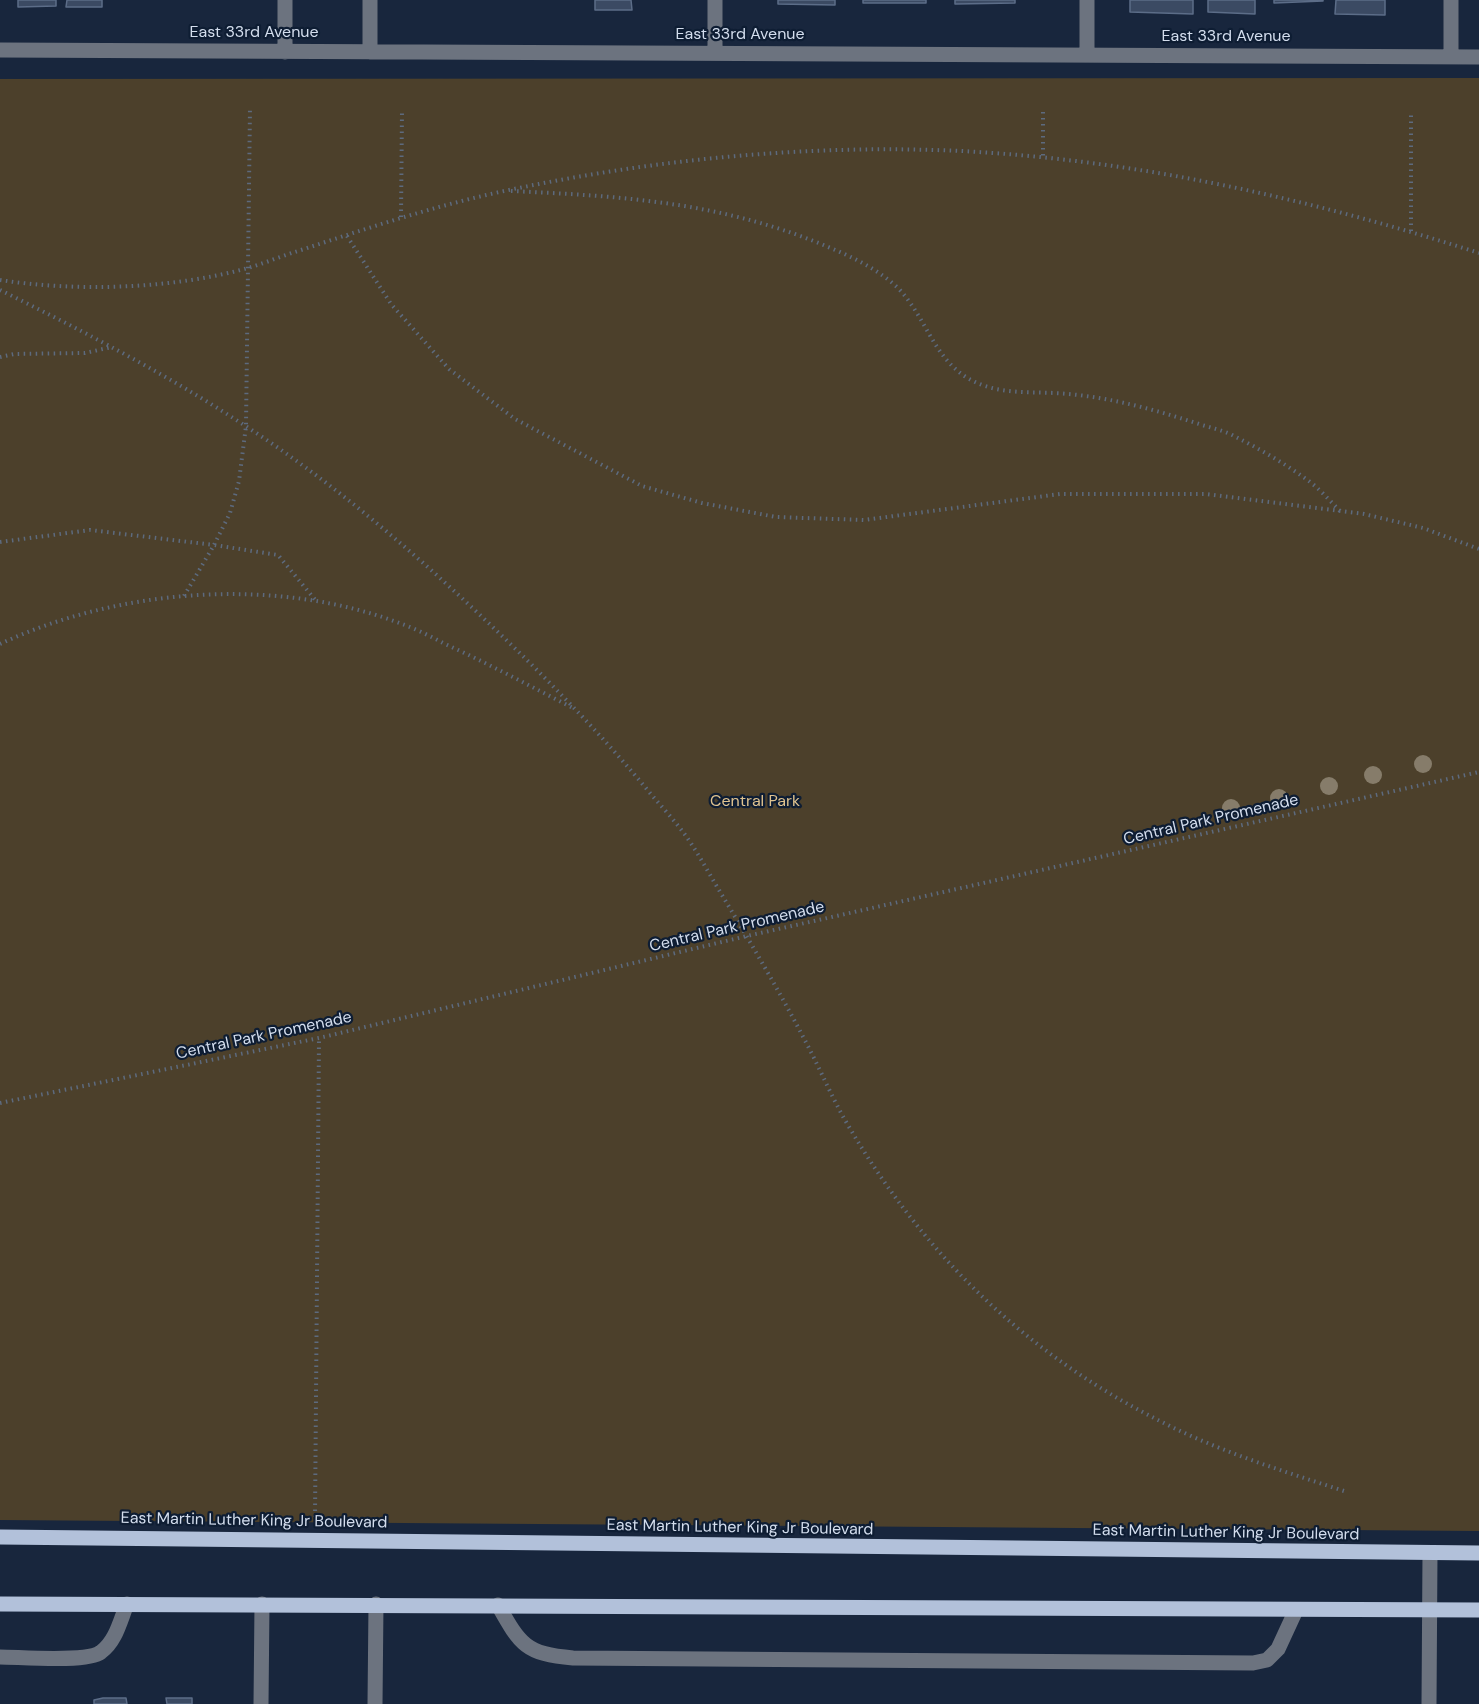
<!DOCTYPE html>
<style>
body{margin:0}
canvas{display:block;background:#18263d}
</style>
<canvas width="1479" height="1704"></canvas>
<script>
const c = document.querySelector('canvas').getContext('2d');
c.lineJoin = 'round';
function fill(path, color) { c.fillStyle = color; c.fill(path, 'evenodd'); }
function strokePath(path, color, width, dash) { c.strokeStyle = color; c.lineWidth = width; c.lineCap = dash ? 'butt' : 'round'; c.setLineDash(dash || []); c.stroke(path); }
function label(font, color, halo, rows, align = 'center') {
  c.font = font + ' "DM Sans",sans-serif'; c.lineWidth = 4.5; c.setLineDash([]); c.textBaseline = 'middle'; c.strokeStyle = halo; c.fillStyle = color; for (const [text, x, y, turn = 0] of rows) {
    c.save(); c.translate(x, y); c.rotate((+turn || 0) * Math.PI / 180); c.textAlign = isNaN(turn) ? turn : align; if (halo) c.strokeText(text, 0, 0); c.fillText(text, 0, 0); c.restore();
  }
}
fill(new Path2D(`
 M 1479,78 L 1479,1531 L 0,1520 L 0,79 Z`), '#4c402b');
const building = new Path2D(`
 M 18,0 L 56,0 L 56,6 L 18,7 Z
 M 67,0 L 102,0 L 102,7 L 66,7 Z
 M 595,0 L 631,0 L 632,10 L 595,10 Z
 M 778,0 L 835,0 L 835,5 L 778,4 Z
 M 863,0 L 926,0 L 926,3 L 863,3 Z
 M 955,0 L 1015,0 L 1015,3 L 955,4 Z
 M 1130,0 L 1193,0 L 1193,14 L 1130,12 Z
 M 1208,0 L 1255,0 L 1255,14 L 1208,12 Z
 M 1274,0 L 1323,0 L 1323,1 L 1274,3 Z
 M 1336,0 L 1385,0 L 1385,15 L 1335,14 Z
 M 103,1698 L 126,1698 L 127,1704 L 94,1704 L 94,1700 Z
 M 166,1698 L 192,1698 L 192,1704 L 167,1704 Z`);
fill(building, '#3b4a63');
strokePath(building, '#5c6d88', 1.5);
strokePath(new Path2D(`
 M 1043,112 L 1043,157
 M 511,191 C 621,196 718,202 821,244 C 848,255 875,267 897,287 C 930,320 934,369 985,386 C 1013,395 1040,391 1068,394 C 1113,398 1156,410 1199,424 C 1211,428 1223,430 1234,436 C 1258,448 1284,463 1306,479 C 1318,487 1329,500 1340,511
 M 401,217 L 402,110
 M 1411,231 L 1411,114
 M 347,236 L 391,304 L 449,369 L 515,419 L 642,486 L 702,503 L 776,517 L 864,520 L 1060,494 L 1206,494 L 1364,514 L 1423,528 L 1479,549
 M 0,280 C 78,292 172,289 248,268 C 265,263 282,256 298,251 C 368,228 437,205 509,190 C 657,159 809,144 961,151 C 1137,160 1311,199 1479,253
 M 0,290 C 83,331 166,374 244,425 C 348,492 442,577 530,663 C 572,705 612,747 650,793 C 662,807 675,821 686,836 C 700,856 712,879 725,900 C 755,950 785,1001 812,1054 C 823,1076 833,1099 845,1120 C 920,1250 1022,1351 1156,1419 C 1217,1451 1283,1471 1347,1492
 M 0,357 L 14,354 L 85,353 L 112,347
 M 0,542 L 90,530 L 214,545 L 230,513 L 239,481 L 246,426 L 250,108
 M 184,596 L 214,545 L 278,555 L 317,602
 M 0,644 C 120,588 277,576 402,624 C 416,629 430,636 443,643 C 487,663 530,686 573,708
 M 0,1103 L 319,1038 L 747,936 L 1479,772
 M 315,1517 L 319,1038`), '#5d6a7e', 4, [1.5, 4.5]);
strokePath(new Path2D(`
 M 0,50 L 1479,57
 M 285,52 L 285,0
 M 370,52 L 370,0
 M 715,53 L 715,0
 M 1087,55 L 1087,0
 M 1451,56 L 1451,0
 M 498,1605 C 520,1644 525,1654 573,1658 L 1253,1663 L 1267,1660 L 1278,1649 L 1296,1610
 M 0,1657 C 20,1657 87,1663 101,1652 C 116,1641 120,1621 127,1604
 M 261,1704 L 262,1604
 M 375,1704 L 376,1604
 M 1429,1704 L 1430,1553`), '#6c737f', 15);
strokePath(new Path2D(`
 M 0,1537 L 1479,1553
 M 0,1604 L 1479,1610`), '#b2c1da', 15);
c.fillStyle = '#867c6a';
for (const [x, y] of [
 [1423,764],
 [1373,775],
 [1329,786],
 [1279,798],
 [1231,808]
]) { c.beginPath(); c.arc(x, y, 9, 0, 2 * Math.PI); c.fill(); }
label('16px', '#d3dded', '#0e1d33', [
 ["East 33rd Avenue",254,33],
 ["East 33rd Avenue",740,35],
 ["East 33rd Avenue",1226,37],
 ["Central Park Promenade",1211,820,-13],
 ["Central Park Promenade",737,927,-13],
 ["Central Park Promenade",264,1036,-12],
 ["East Martin Luther King Jr Boulevard",254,1521,1],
 ["East Martin Luther King Jr Boulevard",740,1528,1],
 ["East Martin Luther King Jr Boulevard",1226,1533,1]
]);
label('16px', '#e0c38f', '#0e1d33', [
 ["Central Park",755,802]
]);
</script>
